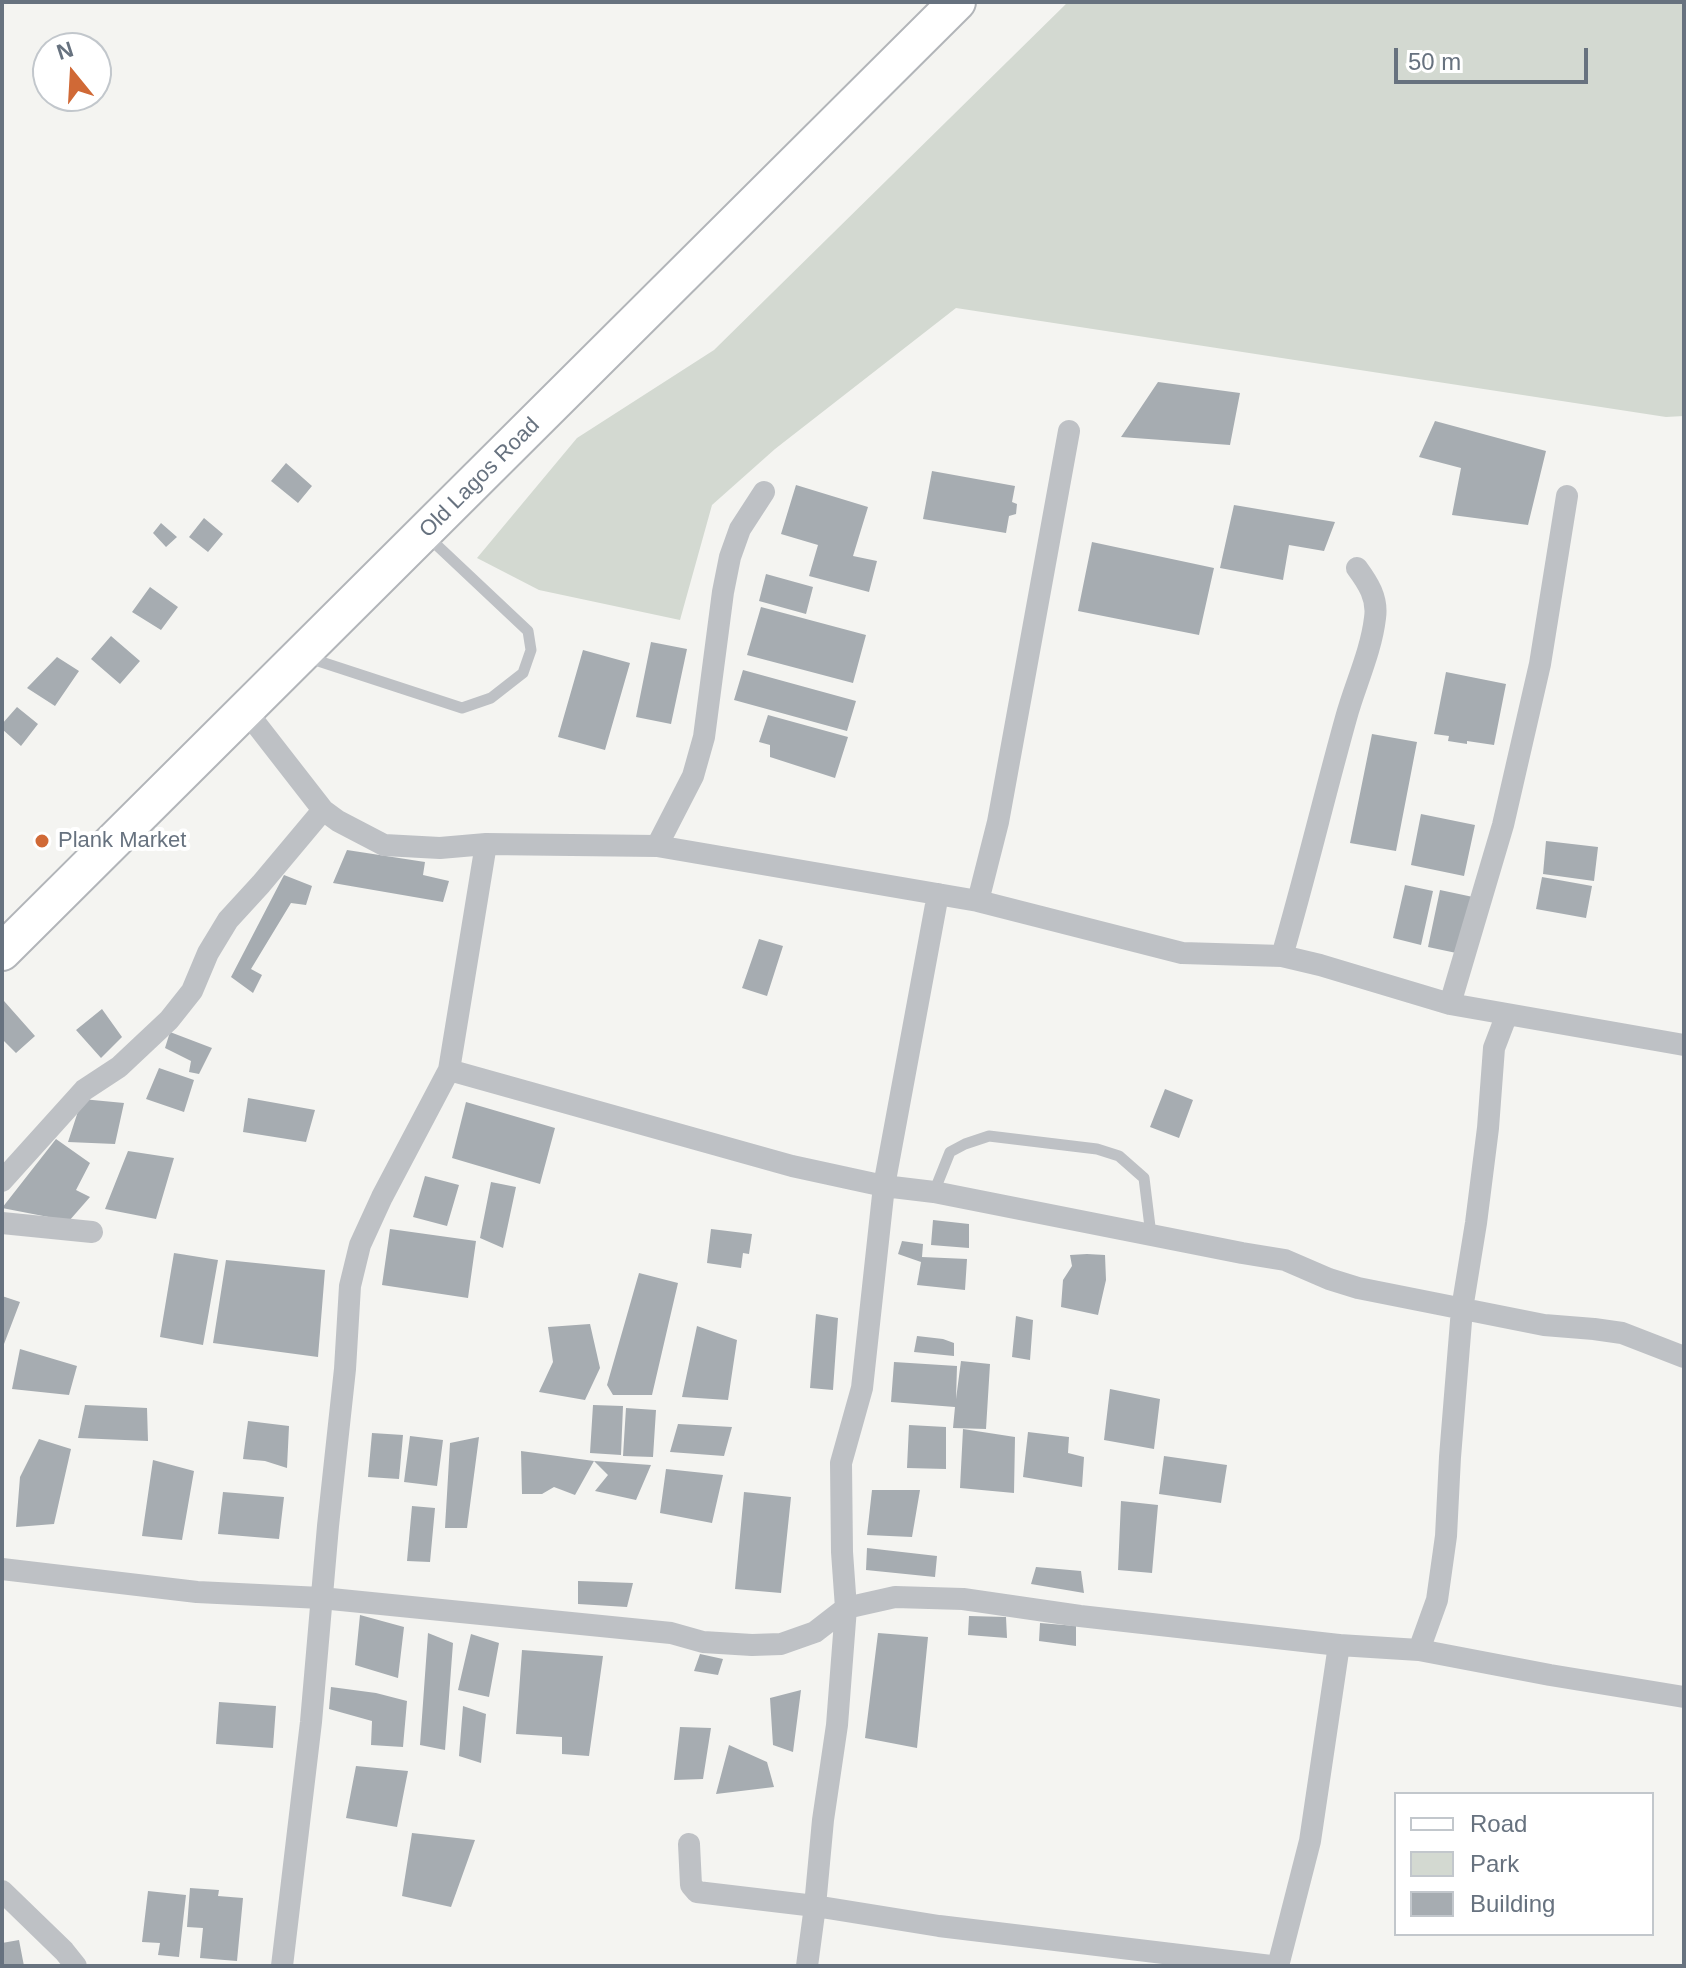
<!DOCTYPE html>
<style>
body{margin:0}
#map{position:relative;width:1686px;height:1968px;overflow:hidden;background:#f4f4f1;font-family:Helvetica,sans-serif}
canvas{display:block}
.frame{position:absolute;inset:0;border:4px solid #67727f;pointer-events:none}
.legend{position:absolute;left:1394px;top:1792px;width:260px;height:144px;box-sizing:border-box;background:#fff;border:2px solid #c2c7cc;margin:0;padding:10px 14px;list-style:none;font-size:24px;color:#67727f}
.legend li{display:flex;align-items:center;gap:16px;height:40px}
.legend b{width:40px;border:2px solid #c2c7cc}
.north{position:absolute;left:32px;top:32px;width:80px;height:80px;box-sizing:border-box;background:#fff;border:2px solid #c2c7cc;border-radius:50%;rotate:342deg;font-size:22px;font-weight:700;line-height:32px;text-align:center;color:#67727f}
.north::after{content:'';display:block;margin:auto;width:28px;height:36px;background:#d06936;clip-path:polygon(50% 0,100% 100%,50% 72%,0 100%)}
.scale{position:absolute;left:1394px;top:48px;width:194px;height:36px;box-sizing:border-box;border:4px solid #67727f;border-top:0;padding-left:10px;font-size:24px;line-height:28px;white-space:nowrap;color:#67727f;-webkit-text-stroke:6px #fff;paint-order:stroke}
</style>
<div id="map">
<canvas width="1686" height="1968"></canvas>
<div class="frame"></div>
<ul class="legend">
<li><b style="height:10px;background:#fff"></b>Road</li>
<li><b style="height:22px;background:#d3d9d1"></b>Park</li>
<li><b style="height:22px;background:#a6acb1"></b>Building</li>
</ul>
<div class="north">N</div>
<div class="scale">50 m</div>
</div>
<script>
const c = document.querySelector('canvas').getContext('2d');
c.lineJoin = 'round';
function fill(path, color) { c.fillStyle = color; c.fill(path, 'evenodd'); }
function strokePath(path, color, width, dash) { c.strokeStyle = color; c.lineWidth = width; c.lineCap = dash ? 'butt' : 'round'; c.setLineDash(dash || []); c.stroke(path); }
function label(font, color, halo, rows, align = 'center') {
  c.font = font + ' Helvetica,sans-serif'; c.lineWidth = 8; c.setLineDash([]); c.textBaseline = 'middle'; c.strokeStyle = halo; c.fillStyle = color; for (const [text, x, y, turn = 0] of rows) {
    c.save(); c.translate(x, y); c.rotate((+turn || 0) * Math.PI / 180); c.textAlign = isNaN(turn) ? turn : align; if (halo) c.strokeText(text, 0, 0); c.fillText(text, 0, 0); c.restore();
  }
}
fill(new Path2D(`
 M 1068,2 L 1684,2 L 1684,416 L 1666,417 L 956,308 L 775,449 L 712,505 L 680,620 L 539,590 L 477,558 L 577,438 L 714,350 Z`), '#d3d9d1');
fill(new Path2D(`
 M 1158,382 L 1240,393 L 1230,445 L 1121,437 Z
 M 1435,421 L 1546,451 L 1528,525 L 1452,515 L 1461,468 L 1419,457 Z
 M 286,463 L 312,486 L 298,503 L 271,481 Z
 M 932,471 L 1015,486 L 1012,502 L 1017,504 L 1016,514 L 1009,516 L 1006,533 L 923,519 Z
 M 796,485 L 868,507 L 853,556 L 877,561 L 869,592 L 809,576 L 818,545 L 781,534 Z
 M 1234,505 L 1335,522 L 1324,551 L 1289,545 L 1283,580 L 1220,568 Z
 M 204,518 L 223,534 L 208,552 L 189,537 Z
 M 161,523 L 177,537 L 166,547 L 153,533 Z
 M 1092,542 L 1214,568 L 1199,635 L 1078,611 Z
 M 766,574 L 813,587 L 806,614 L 759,601 Z
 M 150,587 L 178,607 L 161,630 L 132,612 Z
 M 761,607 L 866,635 L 853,683 L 747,655 Z
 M 111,636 L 140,661 L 120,684 L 91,659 Z
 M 651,642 L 687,649 L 671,724 L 636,717 Z
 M 583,650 L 630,663 L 605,750 L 558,737 Z
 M 57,657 L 79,671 L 55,706 L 27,688 Z
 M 743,670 L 856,701 L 847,731 L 734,700 Z
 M 1446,672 L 1506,684 L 1494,745 L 1467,741 L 1467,744 L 1448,741 L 1449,736 L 1434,734 Z
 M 17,707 L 38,724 L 21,746 L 2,729 L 2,724 Z
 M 768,715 L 848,737 L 835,778 L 770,757 L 770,745 L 759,742 Z
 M 1372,734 L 1417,742 L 1396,851 L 1350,843 Z
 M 1421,814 L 1475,825 L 1464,876 L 1411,865 Z
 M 1546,841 L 1598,847 L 1594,881 L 1543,874 Z
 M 347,850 L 425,862 L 423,875 L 449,881 L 443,902 L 333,883 Z
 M 284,875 L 312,886 L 306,905 L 291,903 L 251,969 L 262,975 L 253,993 L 231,977 Z
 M 1542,877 L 1592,886 L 1586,918 L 1536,909 Z
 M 1405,885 L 1433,891 L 1421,945 L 1393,938 Z
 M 1440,890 L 1473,897 L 1461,954 L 1428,947 Z
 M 759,939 L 783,946 L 767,996 L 742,988 Z
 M 4,1001 L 35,1036 L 16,1053 L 2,1039 L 2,1003 Z
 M 102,1009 L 122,1037 L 101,1058 L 76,1030 Z
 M 170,1032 L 212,1048 L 199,1074 L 189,1072 L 191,1061 L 165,1048 Z
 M 159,1068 L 194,1080 L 184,1112 L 146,1099 Z
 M 1165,1089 L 1193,1100 L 1179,1138 L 1150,1127 Z
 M 248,1098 L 315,1110 L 306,1142 L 243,1132 Z
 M 82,1099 L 124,1103 L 115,1144 L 68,1142 Z
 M 466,1102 L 555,1128 L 540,1184 L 452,1158 Z
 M 56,1139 L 90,1163 L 76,1190 L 90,1197 L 69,1221 L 2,1208 Z
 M 128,1151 L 174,1158 L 156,1219 L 105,1209 Z
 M 425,1176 L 459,1185 L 447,1226 L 413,1217 Z
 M 491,1182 L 516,1187 L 503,1248 L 480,1238 Z
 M 933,1220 L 969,1224 L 969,1248 L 931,1245 Z
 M 390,1229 L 476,1241 L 468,1298 L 382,1285 Z
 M 711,1229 L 752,1234 L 749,1254 L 743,1253 L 741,1268 L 707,1263 Z
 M 902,1241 L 923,1244 L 922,1257 L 967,1259 L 965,1290 L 917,1285 L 921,1262 L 898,1254 Z
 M 174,1253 L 218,1260 L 203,1345 L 160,1337 Z
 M 1087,1254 L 1105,1255 L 1106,1280 L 1098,1315 L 1061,1307 L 1063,1280 L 1072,1266 L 1070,1255 Z
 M 226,1260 L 325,1270 L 318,1357 L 213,1343 Z
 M 639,1273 L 678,1283 L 652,1395 L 613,1395 L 607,1385 Z
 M 2,1296 L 20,1302 L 4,1344 L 2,1343 Z
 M 816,1314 L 838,1318 L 833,1390 L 810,1388 Z
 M 1016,1316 L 1033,1320 L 1030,1360 L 1012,1357 Z
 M 590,1324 L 600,1368 L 585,1400 L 539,1392 L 553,1362 L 548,1327 Z
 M 697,1326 L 737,1340 L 728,1400 L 682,1397 Z
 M 917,1336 L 943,1339 L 954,1343 L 954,1356 L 914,1352 Z
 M 20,1349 L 77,1366 L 69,1395 L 12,1389 Z
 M 961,1361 L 990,1364 L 986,1429 L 953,1428 L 955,1407 L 891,1402 L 894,1362 L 957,1366 L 956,1399 Z
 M 1110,1389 L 1160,1399 L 1154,1449 L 1104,1440 Z
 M 85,1405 L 147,1408 L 148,1441 L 78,1438 Z
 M 593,1405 L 623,1406 L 621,1455 L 590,1453 Z
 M 626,1408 L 656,1410 L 653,1457 L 623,1456 Z
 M 248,1421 L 289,1426 L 287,1468 L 265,1461 L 243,1459 Z
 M 678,1424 L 732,1427 L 724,1456 L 670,1452 Z
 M 909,1425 L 946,1427 L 946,1469 L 907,1468 Z
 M 963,1429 L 1015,1437 L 1014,1493 L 960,1488 Z
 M 1028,1432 L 1069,1437 L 1068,1453 L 1084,1457 L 1082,1487 L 1023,1477 Z
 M 372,1433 L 403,1435 L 399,1479 L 368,1477 Z
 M 410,1436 L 443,1440 L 437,1486 L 404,1482 Z
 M 479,1437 L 467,1528 L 445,1528 L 450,1443 Z
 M 39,1439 L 71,1449 L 54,1524 L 16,1527 L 20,1477 Z
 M 521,1451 L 594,1461 L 575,1495 L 554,1487 L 542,1494 L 522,1494 Z
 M 1164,1456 L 1227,1465 L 1221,1503 L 1159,1494 Z
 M 153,1460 L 194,1471 L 182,1540 L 142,1536 Z
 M 594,1461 L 651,1465 L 636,1500 L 595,1491 L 608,1475 Z
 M 666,1469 L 723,1475 L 712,1523 L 660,1513 Z
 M 872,1490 L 920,1490 L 912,1537 L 867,1535 Z
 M 223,1492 L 284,1497 L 279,1539 L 218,1534 Z
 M 744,1492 L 791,1497 L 781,1593 L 735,1589 Z
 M 1121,1501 L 1158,1505 L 1152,1573 L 1118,1570 Z
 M 412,1506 L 435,1508 L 430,1562 L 407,1561 Z
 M 867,1548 L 937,1556 L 935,1577 L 866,1570 Z
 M 1036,1567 L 1081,1571 L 1084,1593 L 1031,1584 Z
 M 578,1581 L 633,1583 L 627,1607 L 578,1604 Z
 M 360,1615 L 404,1627 L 398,1678 L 355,1665 Z
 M 969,1616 L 1006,1617 L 1007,1638 L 968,1635 Z
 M 1040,1623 L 1076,1626 L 1076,1646 L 1039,1641 Z
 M 428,1633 L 453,1643 L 445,1750 L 420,1745 Z
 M 878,1633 L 928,1637 L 917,1748 L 865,1738 Z
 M 471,1634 L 499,1643 L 489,1697 L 458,1690 Z
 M 522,1650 L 603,1656 L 589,1756 L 562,1754 L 562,1737 L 516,1734 Z
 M 700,1654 L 723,1659 L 718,1675 L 694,1671 Z
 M 331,1687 L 376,1693 L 407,1701 L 403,1747 L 371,1745 L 372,1721 L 329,1709 Z
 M 801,1690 L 793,1752 L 773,1745 L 770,1698 Z
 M 219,1702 L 276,1706 L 273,1748 L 216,1744 Z
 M 463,1706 L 486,1714 L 481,1763 L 459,1756 Z
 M 680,1727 L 711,1728 L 703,1779 L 674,1780 Z
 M 729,1745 L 767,1762 L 774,1787 L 716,1794 Z
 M 356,1766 L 408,1771 L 397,1827 L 346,1818 Z
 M 412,1833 L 475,1840 L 451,1907 L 402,1896 Z
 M 190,1888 L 219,1890 L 218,1896 L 243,1898 L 237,1961 L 200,1958 L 203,1928 L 187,1927 Z
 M 148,1891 L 186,1895 L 179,1957 L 158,1955 L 160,1943 L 142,1942 Z
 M 19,1940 L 24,1966 L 2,1966 L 2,1943 Z`), '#a6acb1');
const primary = new Path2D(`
 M 2,952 L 957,2`);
strokePath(primary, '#b2b5b9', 40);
strokePath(new Path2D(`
 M 306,657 L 462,708 L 491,698 L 523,673 L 531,650 L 528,631 L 426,535
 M 934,1192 L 950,1152 L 965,1144 L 989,1136 L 1097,1149 L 1119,1156 L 1144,1178 L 1151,1235`), '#bec1c5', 11);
strokePath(new Path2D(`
 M 246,711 L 323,810 L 338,821 L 384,845 L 440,848 L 486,844 L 657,846 L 978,901 L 1182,953 L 1282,956 L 1320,965 L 1450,1004 L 1684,1045
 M 657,846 L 693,776 L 704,737 L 723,592 L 730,557 L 740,529 L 764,492
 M 978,901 L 998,822 L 1069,431
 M 1282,956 C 1305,877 1324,797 1346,718 C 1355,685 1371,652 1375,618 C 1378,598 1368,583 1357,568
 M 1450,1004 L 1503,825 L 1540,664 L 1567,496
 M 449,1070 L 792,1166 L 884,1186 L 934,1192 L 1242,1253 L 1285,1260 L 1329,1279 L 1358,1288 L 1544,1325 L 1594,1329 L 1622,1333 L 1684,1357
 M 2,1181 L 84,1090 L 119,1067 L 169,1020 L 192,991 L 208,953 L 228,920 L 261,884 L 323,810
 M 2,1223 L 92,1232
 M 2,1569 L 197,1592 L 321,1598 L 671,1633 L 703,1642 L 752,1645 L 781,1644 L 815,1632 L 846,1608 L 895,1597 L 963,1599 L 1080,1616 L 1339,1645 L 1419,1650 L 1550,1675 L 1684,1697
 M 1419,1650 L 1437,1600 L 1446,1536 L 1450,1457 L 1462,1309 L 1476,1223 L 1488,1128 L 1494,1048 L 1507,1014
 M 689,1844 L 691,1885 L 697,1892 L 815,1906 L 939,1926 L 1271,1966
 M 2,1891 L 64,1951 L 76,1966
 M 282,1966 L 311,1722 L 328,1526 L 345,1369 L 350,1286 L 360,1245 L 382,1197 L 449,1070 L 486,844
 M 807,1966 L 815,1906 L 823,1820 L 837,1725 L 846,1608 L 842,1552 L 841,1463 L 862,1388 L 884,1186 L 938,894
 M 1278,1966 L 1310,1841 L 1339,1645`), '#bec1c5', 22);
strokePath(primary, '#fff', 36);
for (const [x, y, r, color] of [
 [42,841,8,"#d06936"]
]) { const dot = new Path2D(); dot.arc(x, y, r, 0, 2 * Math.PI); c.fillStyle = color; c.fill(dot); strokePath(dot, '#fff', 3); }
label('22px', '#67727f', '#fff', [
 ["Old Lagos Road",480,478,-45]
]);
label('22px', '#67727f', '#fff', [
 ["Plank Market",58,841]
], 'left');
</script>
